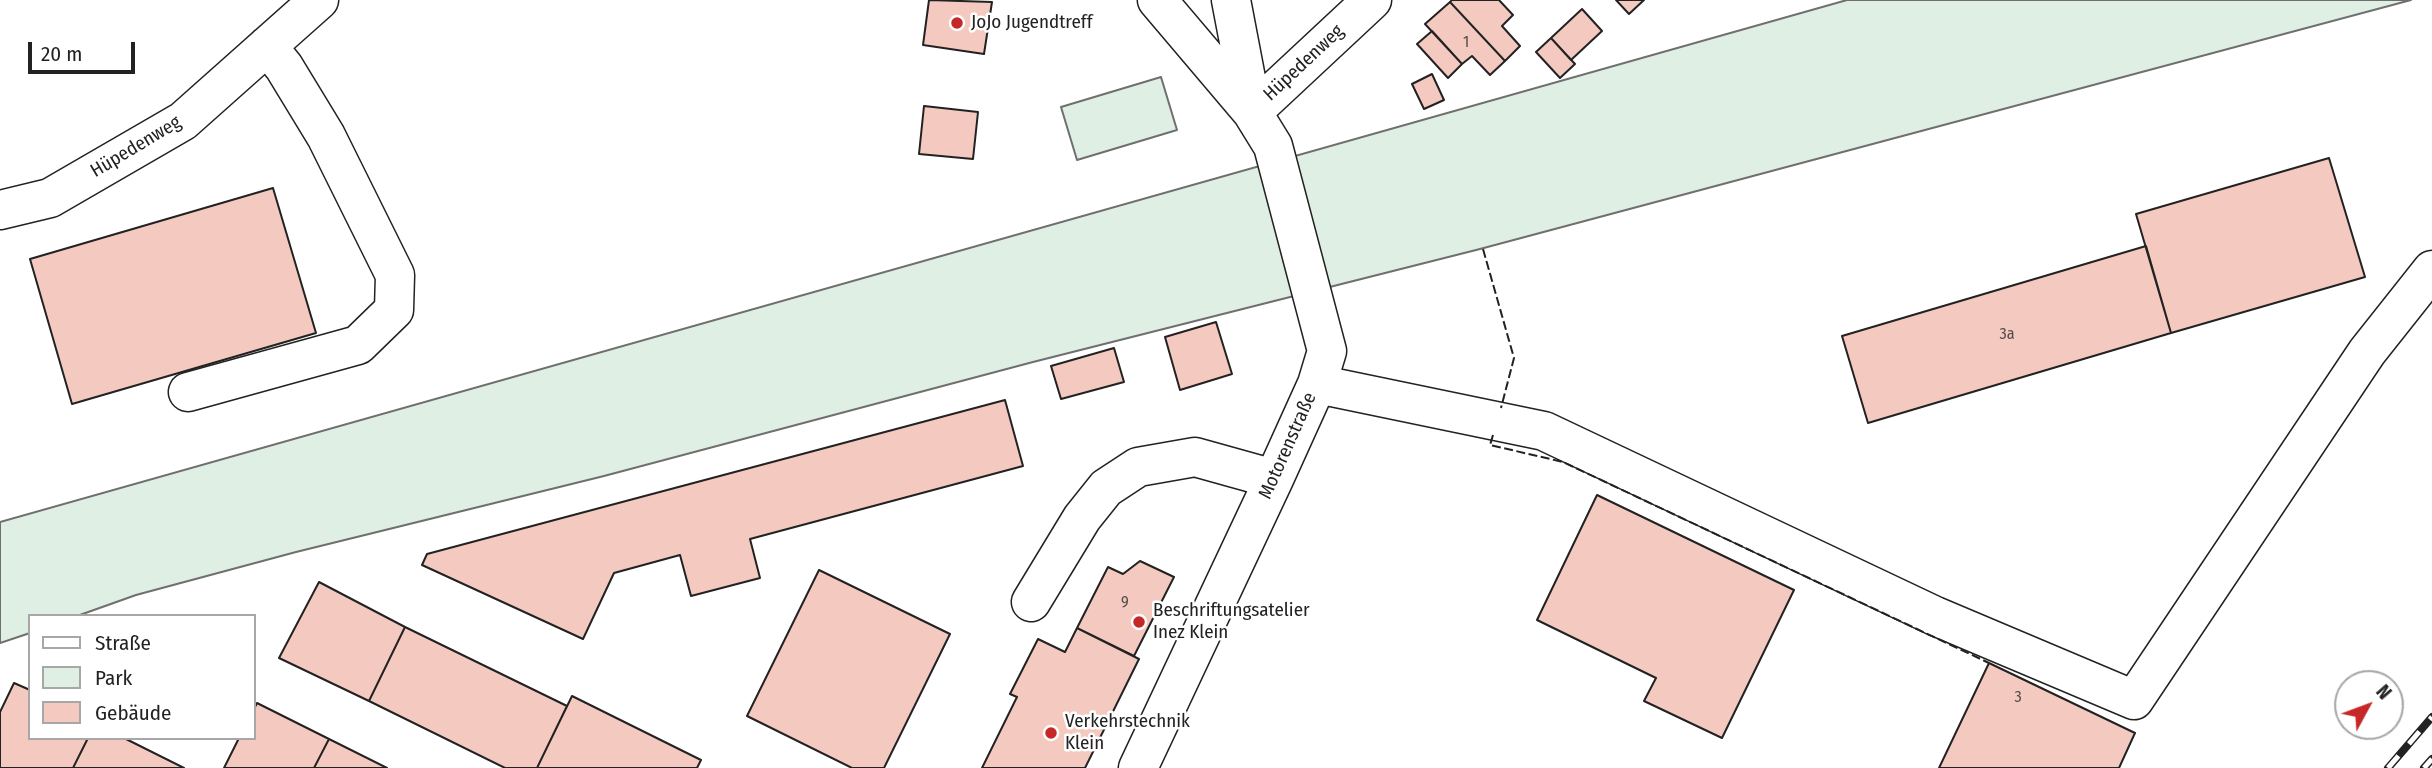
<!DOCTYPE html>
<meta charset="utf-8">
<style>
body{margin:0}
#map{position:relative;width:2432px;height:768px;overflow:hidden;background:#fff;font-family:"Fira Sans Condensed",sans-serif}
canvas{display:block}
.legend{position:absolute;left:28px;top:614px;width:228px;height:126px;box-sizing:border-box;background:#fff;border:2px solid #a7a7a7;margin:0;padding:9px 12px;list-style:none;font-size:21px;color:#222}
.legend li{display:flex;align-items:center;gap:14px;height:35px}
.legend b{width:35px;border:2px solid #a7a7a7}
.north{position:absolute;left:2334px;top:670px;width:70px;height:70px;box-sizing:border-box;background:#fff;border:2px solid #a7a7a7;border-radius:50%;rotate:49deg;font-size:19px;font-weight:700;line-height:28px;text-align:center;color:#222}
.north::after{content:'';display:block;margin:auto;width:24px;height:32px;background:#c62828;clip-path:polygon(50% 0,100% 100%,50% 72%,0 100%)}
.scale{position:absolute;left:28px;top:42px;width:107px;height:32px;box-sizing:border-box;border:4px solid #222;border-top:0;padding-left:9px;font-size:21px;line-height:24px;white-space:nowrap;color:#222;-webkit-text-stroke:5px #fff;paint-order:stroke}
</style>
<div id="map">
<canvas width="2432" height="768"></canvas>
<ul class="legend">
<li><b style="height:9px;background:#fff"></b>Straße</li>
<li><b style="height:19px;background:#e0efe3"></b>Park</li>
<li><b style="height:19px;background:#f3c9c0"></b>Gebäude</li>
</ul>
<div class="north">N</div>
<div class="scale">20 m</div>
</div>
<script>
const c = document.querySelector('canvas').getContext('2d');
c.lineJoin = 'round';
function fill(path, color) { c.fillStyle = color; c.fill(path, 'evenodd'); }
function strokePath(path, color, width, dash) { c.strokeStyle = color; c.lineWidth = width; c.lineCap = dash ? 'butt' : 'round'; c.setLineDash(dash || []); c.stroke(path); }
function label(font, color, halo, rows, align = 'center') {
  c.font = font + ' "Fira Sans Condensed",sans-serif'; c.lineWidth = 5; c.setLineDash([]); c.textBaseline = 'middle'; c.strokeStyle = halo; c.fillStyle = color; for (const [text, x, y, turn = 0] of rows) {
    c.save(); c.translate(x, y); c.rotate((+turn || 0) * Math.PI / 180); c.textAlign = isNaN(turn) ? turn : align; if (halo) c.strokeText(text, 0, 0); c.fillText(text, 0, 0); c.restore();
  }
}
const green = new Path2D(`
 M 1847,0 L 2411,0 L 1480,249 L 1033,362 L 604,476 L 296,552 L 136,595 L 77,616 L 30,616 L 30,633 L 0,643 L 0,522 Z
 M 1161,77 L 1177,130 L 1077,160 L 1061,107 Z`);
fill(green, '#e0efe3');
strokePath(green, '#6f6f6f', 2);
const building = new Path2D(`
 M 929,0 L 992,2 L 984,54 L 923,45 Z
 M 1452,0 L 1499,0 L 1513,15 L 1502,26 L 1520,46 L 1505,61 L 1450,2 Z
 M 1616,0 L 1644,0 L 1629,14 Z
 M 1450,2 L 1505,61 L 1490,75 L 1472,56 L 1462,64 L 1425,24 Z
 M 1582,9 L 1602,31 L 1571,60 L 1551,38 Z
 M 1432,31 L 1462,64 L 1448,78 L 1417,44 Z
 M 1551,38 L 1575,64 L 1560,78 L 1536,52 Z
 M 1432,74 L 1444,100 L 1424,109 L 1412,84 Z
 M 924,106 L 978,112 L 973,159 L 919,154 Z
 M 2329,158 L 2365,277 L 2171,333 L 2136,214 Z
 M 273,188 L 316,333 L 72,404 L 30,259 Z
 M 2146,246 L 2171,333 L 1868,423 L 1842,336 Z
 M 1216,322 L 1232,374 L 1180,390 L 1165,337 Z
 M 1114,348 L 1124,382 L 1061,399 L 1051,366 Z
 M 1005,400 L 1023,466 L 750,539 L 760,578 L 691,596 L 680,555 L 614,573 L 583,639 L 422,565 L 427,554 Z
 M 1597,495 L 1794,590 L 1722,738 L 1644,701 L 1656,678 L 1537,620 Z
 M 1140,561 L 1174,577 L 1134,656 L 1077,628 L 1108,567 L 1123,574 Z
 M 819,570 L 950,634 L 884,768 L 852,768 L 747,716 Z
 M 319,582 L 405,627 L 369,701 L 279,658 Z
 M 405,627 L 567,706 L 537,768 L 505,768 L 369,701 Z
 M 1077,628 L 1139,659 L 1085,768 L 982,768 L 1017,697 L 1010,694 L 1038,639 L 1065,652 Z
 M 1989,663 L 2135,733 L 2119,768 L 1939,768 Z
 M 14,683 L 30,690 L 30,738 L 88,738 L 73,768 L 0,768 L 0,712 Z
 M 572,696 L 701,760 L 697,768 L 537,768 Z
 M 257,703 L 329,739 L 314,768 L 224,768 L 239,738 L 254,738 L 254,709 Z
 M 88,738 L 124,738 L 184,768 L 73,768 Z
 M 329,739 L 387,768 L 314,768 Z`);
fill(building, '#f3c9c0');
strokePath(building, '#222', 2);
const minor = new Path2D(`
 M 1231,0 L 1252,110
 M 1252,112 L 1372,0
 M 0,210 L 50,198 L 183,121 L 319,0
 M 1317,384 L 1544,431 L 1935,616 L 2134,700 L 2367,352 L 2432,270
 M 188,392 L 358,345 L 394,310 L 395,275 L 326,136 L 284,67 L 267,46
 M 1031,602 L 1082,518 L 1106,488 L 1138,467 L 1195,457 L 1274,479
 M 1138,768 L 1274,479 L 1317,384 L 1327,351 L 1273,146 L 1252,112 L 1157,0`);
strokePath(minor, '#222', 41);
strokePath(minor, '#fff', 38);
const rail = new Path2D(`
 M 2388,768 L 2432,717
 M 2424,768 L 2432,759`);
strokePath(rail, '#222', 8);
strokePath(rail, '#fff', 5, [16]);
strokePath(new Path2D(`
 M 1483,249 L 1514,358 L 1501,408
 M 1493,435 L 1490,445 L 1563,462 L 1989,663`), '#222', 2, [9, 3.5]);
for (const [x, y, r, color] of [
 [957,23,7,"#c62828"],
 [1139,622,7,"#c62828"],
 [1051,733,7,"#c62828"]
]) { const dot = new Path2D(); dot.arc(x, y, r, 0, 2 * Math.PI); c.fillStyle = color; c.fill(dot); strokePath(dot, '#fff', 2.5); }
label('16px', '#564c4a', null, [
 ["1",1466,43],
 ["3a",2007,335],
 ["9",1125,603],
 ["3",2018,698]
]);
label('19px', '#222', '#fff', [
 ["JoJo Jugendtreff",971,23],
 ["Beschriftungsatelier",1153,611],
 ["Inez Klein",1153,633],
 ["Verkehrstechnik",1065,722],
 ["Klein",1065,744]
], 'left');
label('19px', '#222', '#fff', [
 ["Hüpedenweg",1304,63,-43],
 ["Hüpedenweg",136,147,-31],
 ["Motorenstraße",1288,446,-66]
]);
</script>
